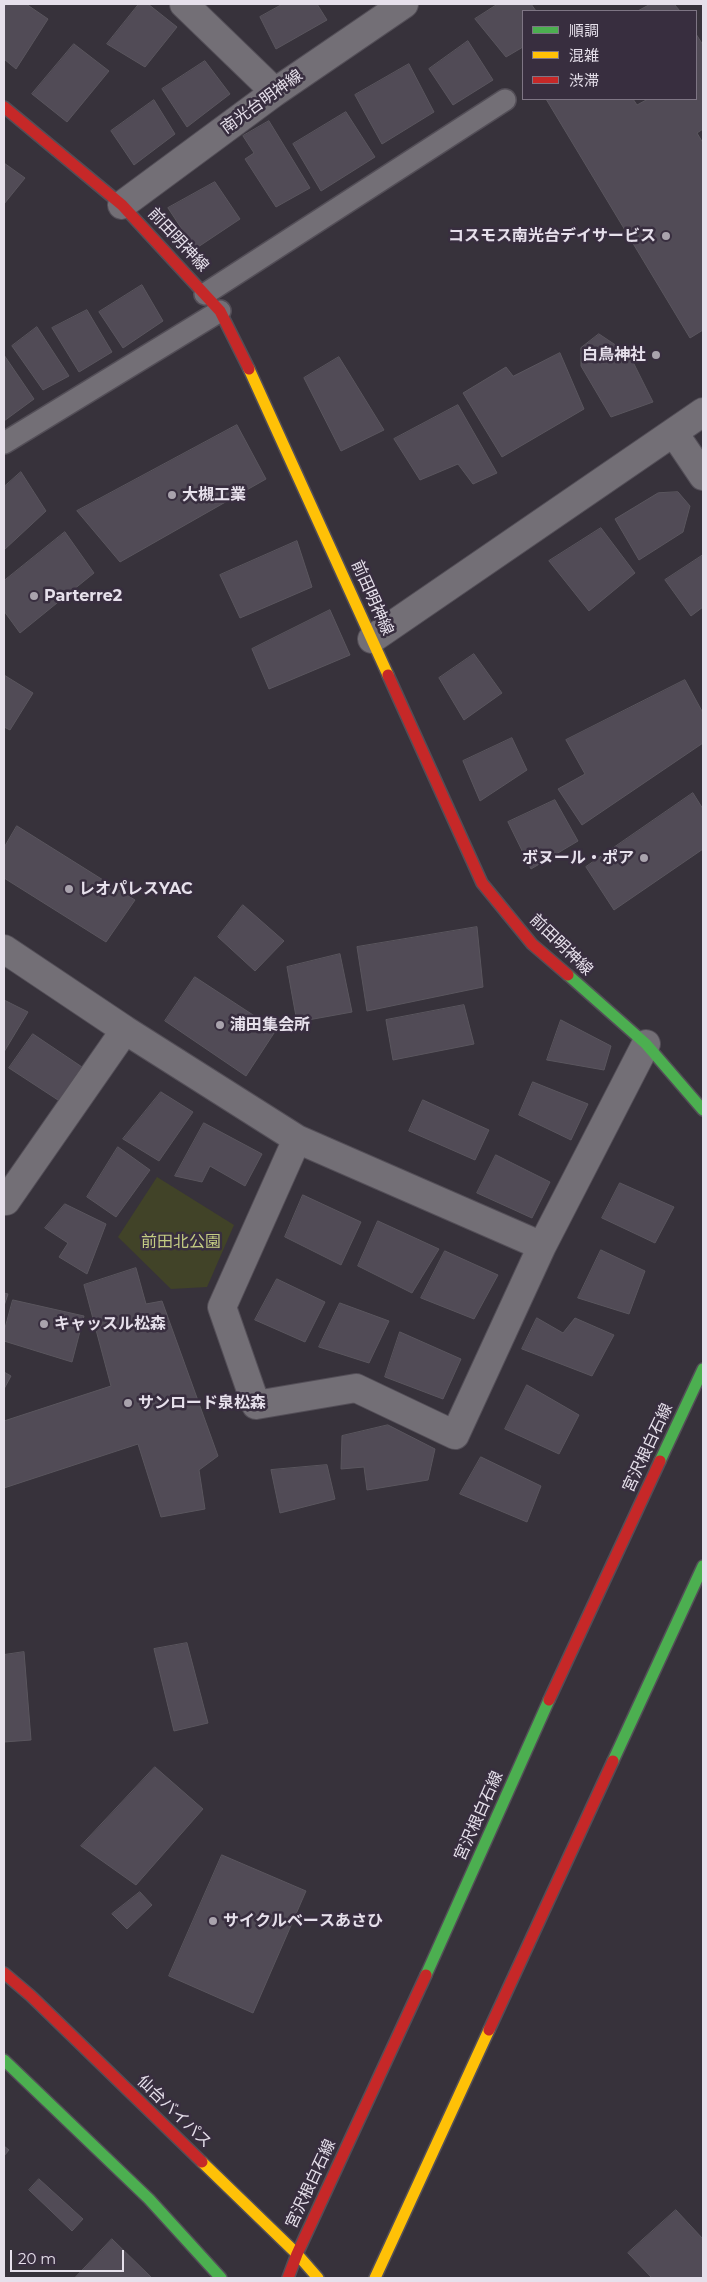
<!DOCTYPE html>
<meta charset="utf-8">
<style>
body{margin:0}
#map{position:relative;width:707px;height:2282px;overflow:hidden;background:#37323b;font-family:Montserrat,"Noto Sans JP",sans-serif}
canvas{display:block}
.frame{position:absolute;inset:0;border:5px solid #e6e0eb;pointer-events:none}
.legend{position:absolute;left:522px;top:10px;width:175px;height:90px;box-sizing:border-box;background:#382e3f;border:1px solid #7e7584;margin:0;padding:6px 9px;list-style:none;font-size:15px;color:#e6e0eb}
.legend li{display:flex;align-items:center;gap:10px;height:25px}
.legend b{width:25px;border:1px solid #7e7584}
.scale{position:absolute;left:10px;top:2250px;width:114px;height:22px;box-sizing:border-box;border:2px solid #e6e0eb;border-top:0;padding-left:6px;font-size:15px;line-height:18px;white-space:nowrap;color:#e6e0eb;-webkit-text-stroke:4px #382e3f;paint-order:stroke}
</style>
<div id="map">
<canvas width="707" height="2282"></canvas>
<div class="frame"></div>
<ul class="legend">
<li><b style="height:6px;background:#4caf50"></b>順調</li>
<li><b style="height:6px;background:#ffc107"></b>混雑</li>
<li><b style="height:6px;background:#c62828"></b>渋滞</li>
</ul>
<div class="scale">20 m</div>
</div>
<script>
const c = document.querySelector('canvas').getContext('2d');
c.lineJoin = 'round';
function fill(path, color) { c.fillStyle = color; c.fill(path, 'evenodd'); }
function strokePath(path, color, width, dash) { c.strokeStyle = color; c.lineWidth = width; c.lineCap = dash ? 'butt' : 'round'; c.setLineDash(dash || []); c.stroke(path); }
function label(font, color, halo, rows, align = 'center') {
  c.font = font + ' Montserrat,"Noto Sans JP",sans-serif'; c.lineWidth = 5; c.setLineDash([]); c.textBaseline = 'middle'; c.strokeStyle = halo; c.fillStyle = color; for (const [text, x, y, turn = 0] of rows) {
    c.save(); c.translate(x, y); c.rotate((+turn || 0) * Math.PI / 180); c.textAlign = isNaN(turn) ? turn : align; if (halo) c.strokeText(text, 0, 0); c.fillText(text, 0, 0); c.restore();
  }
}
fill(new Path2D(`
 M 157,1177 L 234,1225 L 207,1287 L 171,1289 L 118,1237 Z`), '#414328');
const building = new Path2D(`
 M 7,4 L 26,4 L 48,19 L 16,69 L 4,59 L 4,8 Z
 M 139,4 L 148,4 L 177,27 L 145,67 L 107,44 Z
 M 283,4 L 317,4 L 327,20 L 276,49 L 260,17 Z
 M 498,4 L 531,4 L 536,11 L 523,11 L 523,47 L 506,57 L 475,19 Z
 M 651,4 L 674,4 L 680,11 L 638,11 Z
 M 696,34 L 703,45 L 703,129 L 697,133 L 703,143 L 703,330 L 690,338 L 546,99 L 633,99 L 637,105 L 648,99 L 696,99 Z
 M 468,41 L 493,80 L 453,105 L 429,69 Z
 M 74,44 L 109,71 L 67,122 L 32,94 Z
 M 205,61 L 230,94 L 187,127 L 162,89 Z
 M 409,64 L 434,112 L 382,144 L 355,95 Z
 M 154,100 L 175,134 L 134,165 L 111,131 Z
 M 346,112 L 375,157 L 321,191 L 293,144 Z
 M 269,121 L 310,188 L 276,207 L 245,159 L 254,153 L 243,136 Z
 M 4,163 L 25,178 L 4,204 Z
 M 215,182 L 240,219 L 195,249 L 168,208 Z
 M 142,285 L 163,321 L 123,348 L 99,312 Z
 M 87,310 L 112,352 L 79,372 L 52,328 Z
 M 37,327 L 69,376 L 43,390 L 12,346 Z
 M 599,334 L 629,354 L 653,402 L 611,417 L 581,366 L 581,348 Z
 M 560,353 L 584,409 L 502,457 L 463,393 L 506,367 L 513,376 Z
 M 4,355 L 34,399 L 4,421 Z
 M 339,357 L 384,430 L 341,451 L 304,378 Z
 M 458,405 L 497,473 L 473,484 L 458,464 L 420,480 L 394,439 Z
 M 237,425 L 266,479 L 120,562 L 77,511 Z
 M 21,472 L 46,511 L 4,550 L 4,487 Z
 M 678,492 L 690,506 L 683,532 L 639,560 L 615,519 L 658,493 Z
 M 601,528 L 635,573 L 589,611 L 549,561 Z
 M 65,532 L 94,573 L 20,633 L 4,611 L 4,581 Z
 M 297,541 L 312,587 L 240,618 L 220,575 Z
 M 703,555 L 703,607 L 691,616 L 665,580 Z
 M 330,610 L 350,655 L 269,689 L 252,649 Z
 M 474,654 L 502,693 L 464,720 L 439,678 Z
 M 4,675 L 33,693 L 10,730 L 4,727 Z
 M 685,680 L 703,713 L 703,743 L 582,825 L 558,789 L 585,774 L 566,740 Z
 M 512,738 L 527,770 L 480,801 L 463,761 Z
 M 693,793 L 703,809 L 703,849 L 614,910 L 586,867 Z
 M 555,800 L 578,841 L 531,869 L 508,822 Z
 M 17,826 L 135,900 L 106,942 L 4,878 L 4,848 Z
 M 243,905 L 284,941 L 255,971 L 218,937 Z
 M 477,927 L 483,987 L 367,1011 L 357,947 Z
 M 340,954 L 352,1012 L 297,1022 L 287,967 Z
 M 195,977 L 276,1030 L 246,1076 L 165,1021 Z
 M 4,1000 L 28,1012 L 4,1052 Z
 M 464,1005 L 474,1044 L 393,1060 L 386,1020 Z
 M 561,1020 L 611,1046 L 604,1070 L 547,1060 Z
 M 33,1034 L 82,1067 L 61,1102 L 9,1068 Z
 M 533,1082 L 588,1104 L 571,1140 L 519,1115 Z
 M 161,1092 L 193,1112 L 159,1161 L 123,1139 Z
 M 423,1100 L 489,1130 L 475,1160 L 409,1131 Z
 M 204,1123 L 262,1154 L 245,1186 L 210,1166 L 202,1182 L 175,1176 Z
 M 118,1147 L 150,1170 L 116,1217 L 87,1197 Z
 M 496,1155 L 550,1182 L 532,1218 L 477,1193 Z
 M 620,1183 L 674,1207 L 655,1243 L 602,1218 Z
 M 303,1195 L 361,1222 L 341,1265 L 285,1237 Z
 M 65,1204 L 106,1224 L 87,1274 L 59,1257 L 68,1243 L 45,1228 Z
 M 378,1221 L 439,1249 L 412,1293 L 358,1266 Z
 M 601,1250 L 645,1271 L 629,1314 L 578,1298 Z
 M 445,1251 L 498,1275 L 474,1319 L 421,1298 Z
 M 136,1268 L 146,1304 L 162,1301 L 218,1456 L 199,1470 L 205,1509 L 161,1517 L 138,1444 L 4,1488 L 4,1421 L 111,1386 L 84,1285 Z
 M 277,1279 L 325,1302 L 305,1342 L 255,1320 Z
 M 4,1293 L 8,1294 L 4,1306 Z
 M 13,1300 L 84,1316 L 72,1362 L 4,1341 L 4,1332 Z
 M 340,1303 L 389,1321 L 369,1363 L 319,1347 Z
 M 537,1318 L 563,1333 L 575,1318 L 614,1335 L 592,1376 L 522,1349 Z
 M 400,1332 L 461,1359 L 443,1399 L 385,1377 Z
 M 4,1372 L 11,1376 L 4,1389 Z
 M 527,1385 L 579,1415 L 559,1454 L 505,1429 Z
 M 388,1425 L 435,1449 L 428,1480 L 367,1490 L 364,1467 L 341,1469 L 342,1436 Z
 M 481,1457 L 541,1486 L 527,1522 L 460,1494 Z
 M 327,1465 L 335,1499 L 280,1513 L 271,1470 Z
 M 187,1643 L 208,1723 L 174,1731 L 154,1649 Z
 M 24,1652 L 31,1740 L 4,1742 L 4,1655 Z
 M 155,1767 L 203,1809 L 136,1885 L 81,1846 Z
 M 222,1855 L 306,1891 L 253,2013 L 169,1976 Z
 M 140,1892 L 152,1905 L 127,1929 L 112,1914 Z
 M 4,2146 L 9,2150 L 4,2156 Z
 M 39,2179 L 83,2219 L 72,2231 L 29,2190 Z
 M 676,2210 L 703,2239 L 703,2278 L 652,2278 L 628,2253 Z
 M 112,2239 L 152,2278 L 75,2278 Z`);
fill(building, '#514b56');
strokePath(building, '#5a565e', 1);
const lane = new Path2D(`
 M 205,294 L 505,100
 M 4,443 L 220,311`);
const street = new Path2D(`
 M 184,4 L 275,92
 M 122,205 L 275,92 L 404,4
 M 674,433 L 703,476
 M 372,639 L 703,412
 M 4,949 L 125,1030 L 297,1139 L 542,1246
 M 297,1139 L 222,1307 L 256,1405 L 356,1388 L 455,1435 L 542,1246 L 646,1044
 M 4,1199 L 6,1201 L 125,1030`);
const fast = new Path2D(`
 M 568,975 L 646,1044 L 703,1110
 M 660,1461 L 703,1369
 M 613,1761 L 703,1566
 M 426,1975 L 549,1700
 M 4,2060 L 149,2199 L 221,2278`);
const slow = new Path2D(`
 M 249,369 L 388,675
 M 202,2162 L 297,2254 L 318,2278
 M 375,2278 L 489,2030`);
const jam = new Path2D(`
 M 4,107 L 122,205 L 220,311 L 249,369
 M 388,675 L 482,883 L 532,944 L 568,975
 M 549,1700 L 660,1461
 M 4,1973 L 31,1996 L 202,2162
 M 489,2030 L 613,1761
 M 288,2278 L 297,2254 L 426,1975`);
strokePath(lane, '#534e57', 24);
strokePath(street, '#534e57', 30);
strokePath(fast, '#534e57', 14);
strokePath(slow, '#534e57', 14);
strokePath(jam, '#534e57', 14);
strokePath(lane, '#736f76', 21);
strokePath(street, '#736f76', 28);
strokePath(fast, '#4caf50', 11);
strokePath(slow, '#ffc107', 11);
strokePath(jam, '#c62828', 11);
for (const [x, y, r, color] of [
 [666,236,5,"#a9a3ad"],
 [656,355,5,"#a9a3ad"],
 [172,495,5,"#a9a3ad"],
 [34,596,5,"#a9a3ad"],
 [644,858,5,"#a9a3ad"],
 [69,889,5,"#a9a3ad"],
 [220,1025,5,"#a9a3ad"],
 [44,1324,5,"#a9a3ad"],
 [128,1403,5,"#a9a3ad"],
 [213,1921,5,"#a9a3ad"]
]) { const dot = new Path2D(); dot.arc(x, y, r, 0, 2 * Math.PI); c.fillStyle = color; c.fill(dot); strokePath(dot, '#382e3f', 2); }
label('16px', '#e6e0eb', '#382e3f', [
 ["南光台明神線",262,102,-36],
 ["前田明神線",178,240,47],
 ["前田明神線",372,598,66],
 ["前田明神線",561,945,44],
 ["宮沢根白石線",648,1448,-65],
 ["宮沢根白石線",479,1816,-66],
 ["仙台バイパス",174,2112,44],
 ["宮沢根白石線",311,2184,-65]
]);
label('bold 16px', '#e6e0eb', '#382e3f', [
 ["コスモス南光台デイサービス",656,236,"right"],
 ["白鳥神社",646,355,"right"],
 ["大槻工業",182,495],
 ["Parterre2",44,596],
 ["ボヌール・ポア",634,858,"right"],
 ["レオパレスYAC",79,889],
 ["浦田集会所",230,1025],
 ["キャッスル松森",54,1324],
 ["サンロード泉松森",138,1403],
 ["サイクルベースあさひ",223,1921]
], 'left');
label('16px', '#c4cc83', '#382e3f', [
 ["前田北公園",181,1242]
]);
</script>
